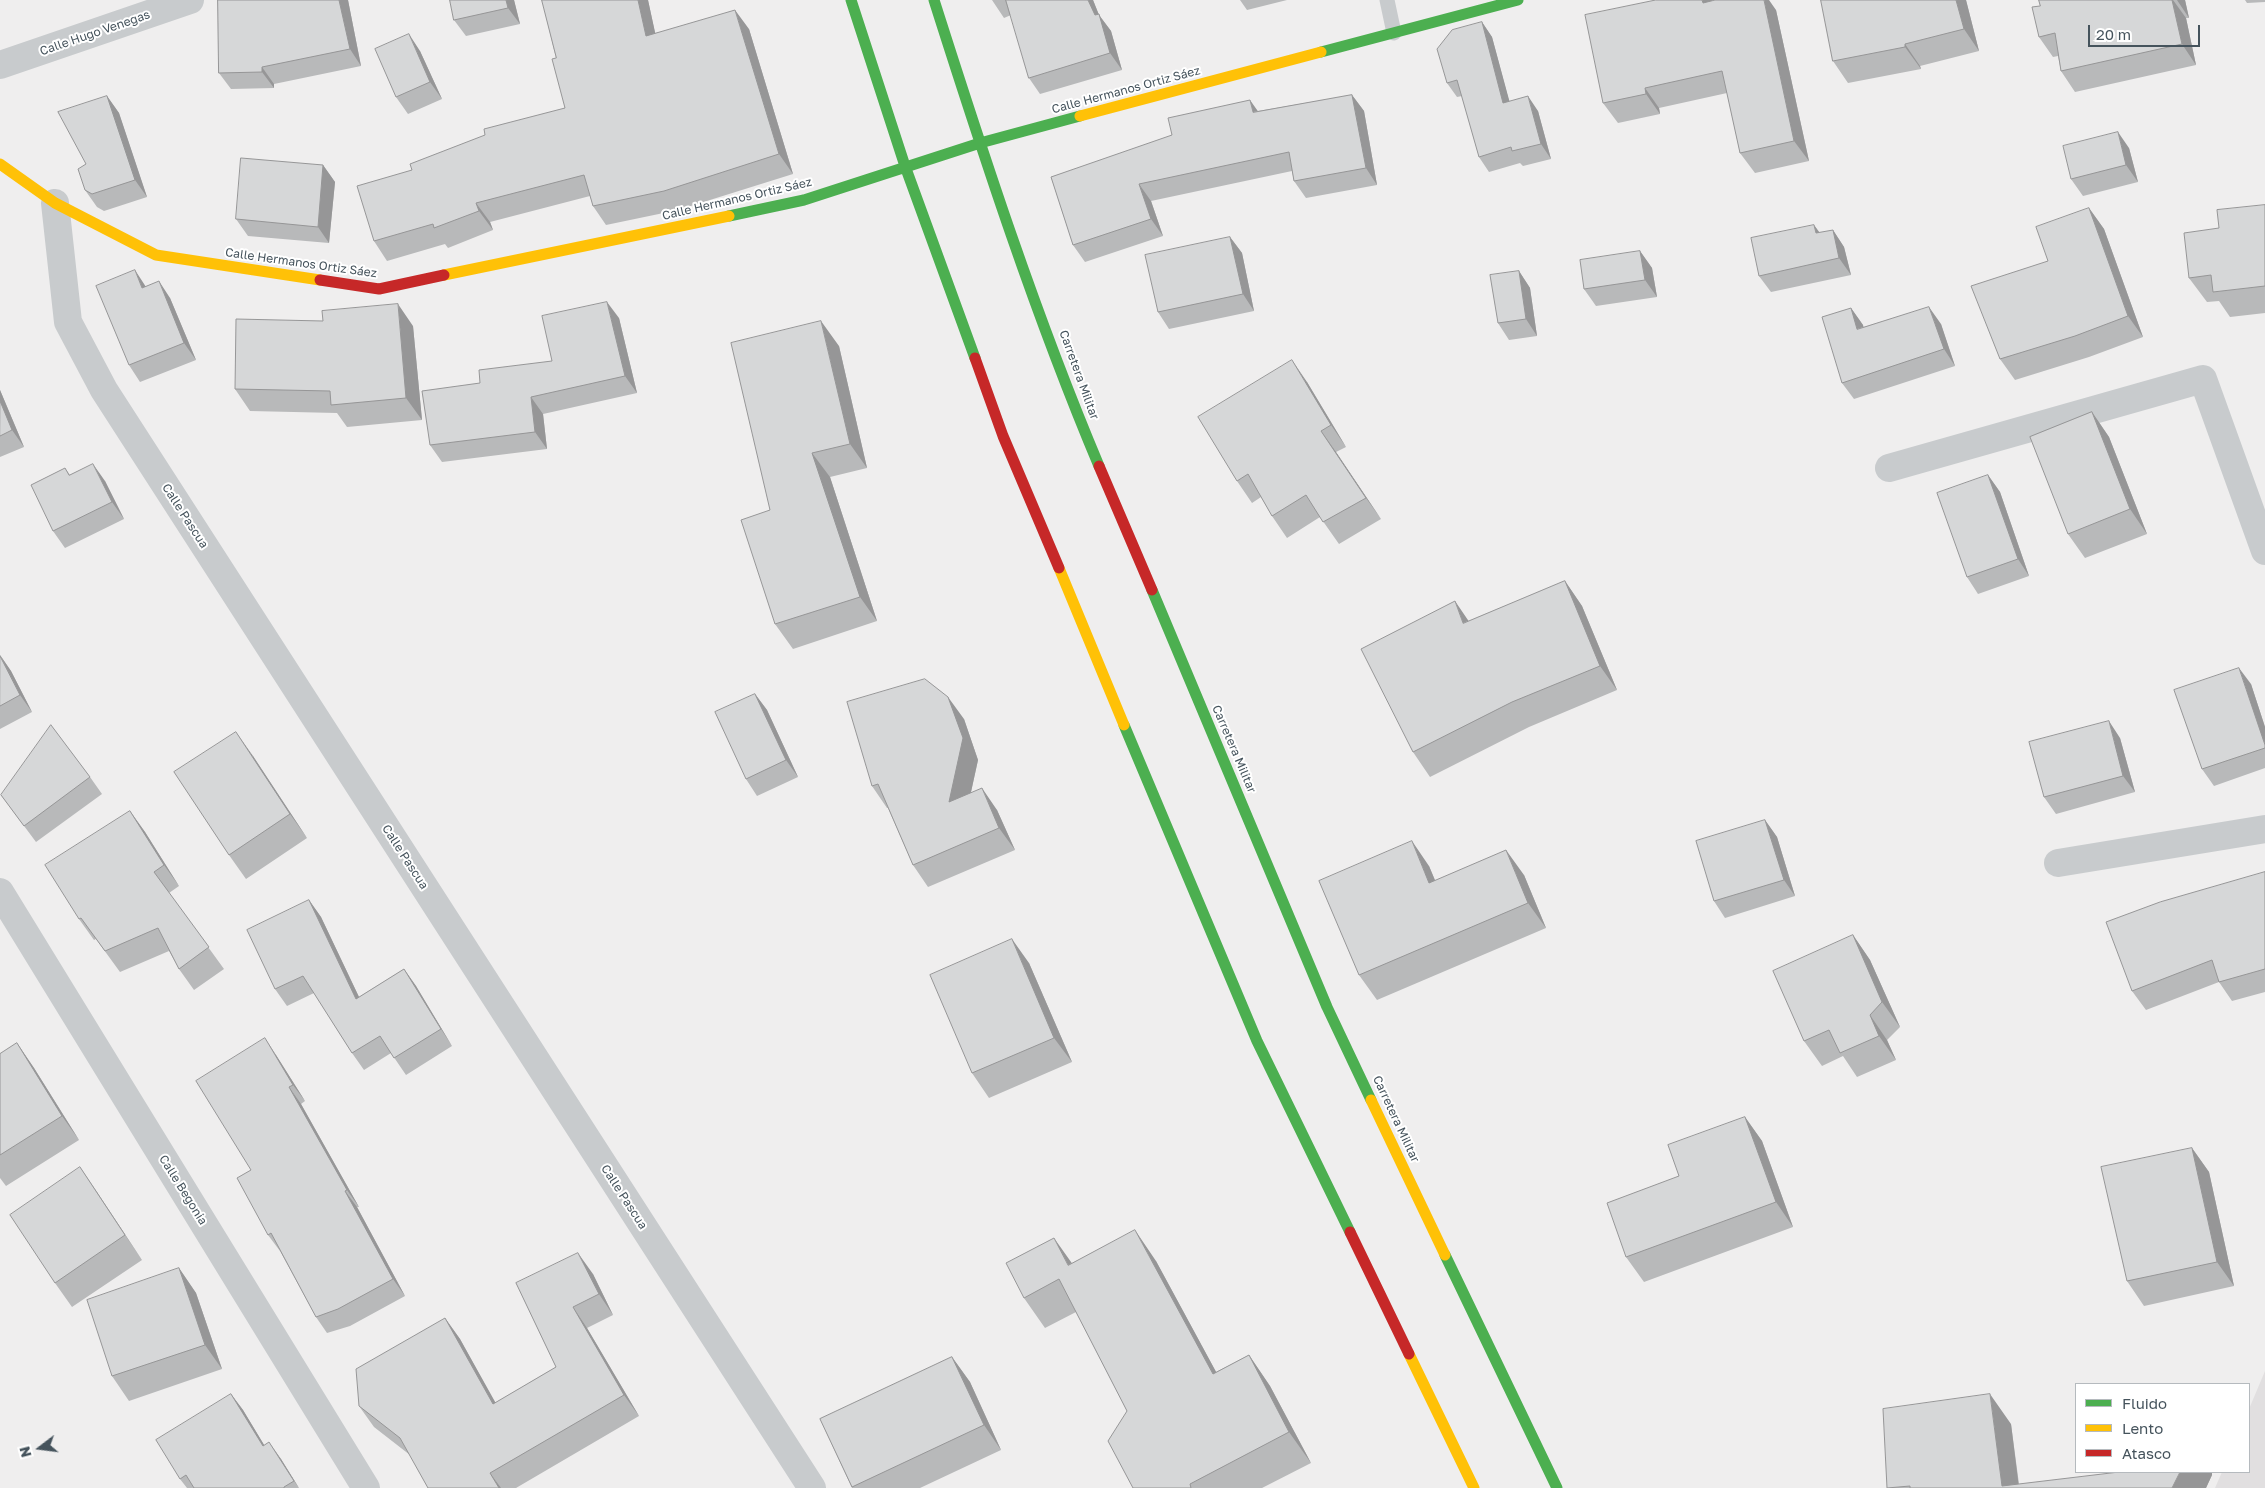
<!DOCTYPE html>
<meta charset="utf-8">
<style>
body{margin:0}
#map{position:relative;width:2265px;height:1488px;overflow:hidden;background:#efeeee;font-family:"Golos Text",sans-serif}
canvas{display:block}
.legend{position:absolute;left:2075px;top:1383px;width:175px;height:90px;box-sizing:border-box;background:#fff;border:1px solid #b5babe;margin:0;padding:6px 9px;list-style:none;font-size:15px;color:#45535c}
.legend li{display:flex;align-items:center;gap:10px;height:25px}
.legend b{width:25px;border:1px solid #b5babe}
.north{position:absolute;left:15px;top:1423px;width:50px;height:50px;-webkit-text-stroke:4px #fff;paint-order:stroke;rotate:255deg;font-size:14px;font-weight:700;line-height:20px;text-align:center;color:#45535c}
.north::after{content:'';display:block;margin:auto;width:18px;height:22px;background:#45535c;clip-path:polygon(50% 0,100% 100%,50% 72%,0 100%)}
.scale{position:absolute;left:2088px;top:25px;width:112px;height:22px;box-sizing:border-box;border:2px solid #45535c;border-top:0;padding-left:6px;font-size:15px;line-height:18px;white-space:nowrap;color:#45535c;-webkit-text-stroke:4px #fff;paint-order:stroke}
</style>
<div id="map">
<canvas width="2265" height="1488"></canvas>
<ul class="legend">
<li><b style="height:6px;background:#4caf50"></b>Fluido</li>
<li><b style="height:6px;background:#ffc107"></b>Lento</li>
<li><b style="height:6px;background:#c62828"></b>Atasco</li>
</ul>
<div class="north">N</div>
<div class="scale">20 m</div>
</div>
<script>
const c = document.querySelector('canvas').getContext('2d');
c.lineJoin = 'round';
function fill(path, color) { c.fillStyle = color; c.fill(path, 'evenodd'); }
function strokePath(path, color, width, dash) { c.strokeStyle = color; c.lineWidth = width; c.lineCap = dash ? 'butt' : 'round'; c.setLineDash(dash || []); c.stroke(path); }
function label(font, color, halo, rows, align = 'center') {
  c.font = font + ' "Golos Text",sans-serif'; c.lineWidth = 4; c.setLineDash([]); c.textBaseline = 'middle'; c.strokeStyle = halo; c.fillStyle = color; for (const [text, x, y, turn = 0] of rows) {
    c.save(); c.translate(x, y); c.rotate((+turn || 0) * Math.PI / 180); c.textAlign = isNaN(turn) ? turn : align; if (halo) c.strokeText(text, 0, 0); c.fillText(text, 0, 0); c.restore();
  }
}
fill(new Path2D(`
 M 2265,1371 L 2265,1488 L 2215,1488 L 2222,1472 L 2249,1472 L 2249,1409 Z`), '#e1dfe0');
strokePath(new Path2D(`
 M 1387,0 L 1394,33`), '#c8cbcd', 15);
strokePath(new Path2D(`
 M 0,65 L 190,0
 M 55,203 L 68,322 L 104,390 L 812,1488
 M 1889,468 L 2203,379 L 2265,551
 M 2058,863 L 2265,829
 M 0,892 L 366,1488`), '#c8cbcd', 28);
strokePath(new Path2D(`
 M 851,0 L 905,166 L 975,358
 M 934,0 C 984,157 1035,314 1099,466
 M 1321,52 L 1518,0
 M 729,216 L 804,200 L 980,143 L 1080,116
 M 1152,590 L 1327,1007 L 1371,1100
 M 1124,725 L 1257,1041 L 1350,1232
 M 1445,1255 L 1557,1488`), '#4caf50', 11);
strokePath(new Path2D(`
 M 1080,116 L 1321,52
 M 0,164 L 55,203 L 156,255 L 320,280
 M 444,275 L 729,216
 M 1059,568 L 1124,725
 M 1371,1100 L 1445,1255
 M 1409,1354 L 1474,1488`), '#ffc107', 11);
strokePath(new Path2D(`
 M 320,280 L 379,289 L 444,275
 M 975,358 L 1003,436 L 1059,568
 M 1099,466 L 1152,590
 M 1350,1232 L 1409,1354`), '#c62828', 11);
fill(new Path2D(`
 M 218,0 L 348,0 L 361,66 L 274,84 L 274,88 L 231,89 L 219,73 Z
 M 450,0 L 514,0 L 520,24 L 466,36 L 454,20 Z
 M 542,0 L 648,0 L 655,33 L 749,29 L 793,174 L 678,210 L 606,225 L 593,206 L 590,196 L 490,222 L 493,230 L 448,248 L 445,244 L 387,261 L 374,241 L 412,170 L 565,108 L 556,58 Z
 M 992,0 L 1093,0 L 1099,15 L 1111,31 L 1122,70 L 1040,94 L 1029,78 L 1011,15 L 1004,18 Z
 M 1240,0 L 1287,0 L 1247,10 Z
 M 1821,0 L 1966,0 L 1979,51 L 1920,66 L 1921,69 L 1848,83 L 1833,61 Z
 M 2039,0 L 2185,0 L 2189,18 L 2186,18 L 2196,65 L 2075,92 L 2061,71 L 2058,56 L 2053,57 L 2039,37 L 2040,6 Z
 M 2245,0 L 2265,0 L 2265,2 L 2247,3 Z
 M 1712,1 L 1776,10 L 1809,161 L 1755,173 L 1740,153 L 1727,93 L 1659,108 L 1660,114 L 1618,123 L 1603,103 Z
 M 1482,22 L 1492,37 L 1509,101 L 1538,111 L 1551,159 L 1523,166 L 1520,163 L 1489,172 L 1479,157 L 1462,96 L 1457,97 L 1447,83 Z
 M 420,51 L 442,99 L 408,114 L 396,97 Z
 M 1352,95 L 1364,111 L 1377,185 L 1306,198 L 1294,181 L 1292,171 L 1151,201 L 1163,236 L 1085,262 L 1073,245 L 1051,177 L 1258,111 Z
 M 107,96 L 119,113 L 147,197 L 104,211 L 97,207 L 85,190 L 86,164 Z
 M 2129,148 L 2138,182 L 2083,196 L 2071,179 Z
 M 323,165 L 335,182 L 329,243 L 248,236 L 236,219 Z
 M 2265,205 L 2265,313 L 2230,317 L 2219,301 L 2207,302 L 2189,278 L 2219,228 Z
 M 2089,208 L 2104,229 L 2143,337 L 2089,357 L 2015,380 L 2000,359 L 2048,261 Z
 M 1814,225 L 1820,233 L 1833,230 L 1844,247 L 1851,275 L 1771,292 L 1759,276 Z
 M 1230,237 L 1242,253 L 1254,311 L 1169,329 L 1158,312 Z
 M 1640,251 L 1652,268 L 1657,297 L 1596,306 L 1584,289 Z
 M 1519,271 L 1530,288 L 1537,336 L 1509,340 L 1498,323 Z
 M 146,286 L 170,298 L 196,360 L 140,382 L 129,365 Z
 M 1851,308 L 1863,325 L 1863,327 L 1941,324 L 1955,366 L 1854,399 L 1842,383 Z
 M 619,318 L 637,393 L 543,414 L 547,449 L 442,462 L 430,445 L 552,361 Z
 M 413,326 L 422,420 L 347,427 L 337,413 L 250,411 L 235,389 Z
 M 839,346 L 867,468 L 830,477 L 877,621 L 793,649 L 775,624 L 770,510 Z
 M 1307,382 L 1346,447 L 1336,452 L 1381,519 L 1339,544 L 1320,517 L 1287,538 L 1272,516 L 1261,497 L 1252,503 L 1237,481 Z
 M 0,390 L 24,447 L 0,457 Z
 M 2092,412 L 2109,437 L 2147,534 L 2085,558 L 2068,534 Z
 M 65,468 L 70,475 L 105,481 L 124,519 L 65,548 L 53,531 Z
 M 1988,475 L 2000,492 L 2029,576 L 1978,594 L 1967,577 Z
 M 1565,581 L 1582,606 L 1617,690 L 1529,727 L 1430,777 L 1413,752 L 1469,621 Z
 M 0,655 L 11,671 L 32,712 L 0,729 Z
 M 2251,684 L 2265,727 L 2265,768 L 2214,786 L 2202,769 Z
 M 755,694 L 767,710 L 798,777 L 757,796 L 746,779 Z
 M 964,719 L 978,760 L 971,792 L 997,810 L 1015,850 L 928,887 L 913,865 L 888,808 L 887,808 L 872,786 Z
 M 2120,738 L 2135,792 L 2056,814 L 2044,797 Z
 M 253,756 L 307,838 L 246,879 L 229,855 Z
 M 90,777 L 102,794 L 36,842 L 1,795 Z
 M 130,811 L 145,832 L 179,886 L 169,893 L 224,969 L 194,990 L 179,969 L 169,951 L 120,972 L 96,939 L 94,940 L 79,919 Z
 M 1765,820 L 1777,837 L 1795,896 L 1725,918 L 1714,901 Z
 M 1429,866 L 1435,880 L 1524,875 L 1546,928 L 1377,1000 L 1359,975 Z
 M 2265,872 L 2265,992 L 2232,1001 L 2219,982 L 2146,1010 L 2132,991 Z
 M 309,900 L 321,917 L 359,997 L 404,969 L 416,986 L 452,1046 L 406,1075 L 391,1053 L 364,1070 L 352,1053 L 314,993 L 287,1006 L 275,989 Z
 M 1853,935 L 1870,960 L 1900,1027 L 1887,1040 L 1896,1060 L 1857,1077 L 1843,1056 L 1822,1066 L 1804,1041 Z
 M 1029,963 L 1072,1062 L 989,1098 L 972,1073 Z
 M 17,1043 L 34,1068 L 79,1140 L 6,1186 L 0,1178 L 0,1054 Z
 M 276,1055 L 305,1101 L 301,1104 L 359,1207 L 357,1207 L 405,1296 L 350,1326 L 327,1333 L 316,1317 L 280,1251 L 268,1235 L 251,1170 Z
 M 1745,1117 L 1762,1141 L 1793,1227 L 1644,1282 L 1626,1257 L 1679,1176 Z
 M 2192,1148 L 2209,1172 L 2234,1286 L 2144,1306 L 2127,1281 Z
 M 80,1167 L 142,1260 L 72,1307 L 55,1283 Z
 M 1156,1261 L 1216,1372 L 1249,1355 L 1270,1386 L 1311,1463 L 1262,1488 L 1133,1488 L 1127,1411 L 1076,1312 L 1045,1328 L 1024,1298 L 1072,1263 Z
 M 179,1268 L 196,1293 L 222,1369 L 129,1401 L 112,1376 Z
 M 593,1274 L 613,1315 L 587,1328 L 639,1416 L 516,1488 L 428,1488 L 410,1455 L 374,1427 L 359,1406 L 445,1318 L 460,1339 L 495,1403 L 556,1367 L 516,1283 Z
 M 952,1357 L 970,1382 L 1001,1450 L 920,1488 L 852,1488 L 820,1419 Z
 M 231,1394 L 243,1410 L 264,1445 L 281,1459 L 299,1488 L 187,1488 L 180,1479 Z
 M 2011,1424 L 2019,1484 L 2212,1475 L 2206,1488 L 1887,1488 Z`), '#b8b9ba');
fill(new Path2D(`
 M 339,0 L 348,0 L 361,66 L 350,49 Z
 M 506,0 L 514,0 L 520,24 L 508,8 Z
 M 638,0 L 648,0 L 660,55 L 646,36 Z
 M 1088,0 L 1093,0 L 1099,15 L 1111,31 L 1122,70 L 1110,53 Z
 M 1702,0 L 1712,0 L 1717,23 L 1703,3 Z
 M 1764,0 L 1769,0 L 1776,10 L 1809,161 L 1794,141 Z
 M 1956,0 L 1966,0 L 1979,51 L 1964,29 Z
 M 2172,0 L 2173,0 L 2186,18 L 2196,65 L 2182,44 Z
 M 2177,0 L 2185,0 L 2189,18 Z
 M 735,10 L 749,29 L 793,174 L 779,154 Z
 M 1482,22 L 1492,37 L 1514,118 L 1503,103 Z
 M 409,34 L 420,51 L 442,99 L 430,82 Z
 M 1905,44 L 1920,66 L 1921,69 L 1905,47 Z
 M 262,67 L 274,84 L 274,88 L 262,72 Z
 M 1645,88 L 1659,108 L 1660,114 L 1646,94 Z
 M 1352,95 L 1364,111 L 1377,185 L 1366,168 Z
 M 107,96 L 119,113 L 147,197 L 135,180 Z
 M 1528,96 L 1538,111 L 1551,159 L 1541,144 Z
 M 1250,100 L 1262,117 L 1253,112 Z
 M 2118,132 L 2129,148 L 2138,182 L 2126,165 Z
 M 323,165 L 335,182 L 329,243 L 318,227 Z
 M 1139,184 L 1151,201 L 1163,236 L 1151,219 Z
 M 476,203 L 490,222 L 493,230 L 479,211 Z
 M 2089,208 L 2104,229 L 2143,337 L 2128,316 Z
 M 1814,225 L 1826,242 L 1816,233 Z
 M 1833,230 L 1844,247 L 1851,275 L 1839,258 Z
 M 1230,237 L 1242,253 L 1254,311 L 1243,294 Z
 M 1640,251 L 1652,268 L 1657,297 L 1645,280 Z
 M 135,270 L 146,287 L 142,288 Z
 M 1519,271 L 1530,288 L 1537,336 L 1526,319 Z
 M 159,281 L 170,298 L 196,360 L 184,343 Z
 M 607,302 L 619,318 L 637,393 L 625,376 Z
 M 398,304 L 413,326 L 422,420 L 406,398 Z
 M 1929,307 L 1941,324 L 1955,366 L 1944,349 Z
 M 1851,308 L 1863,325 L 1869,346 L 1857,329 Z
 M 821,321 L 839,346 L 867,468 L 850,444 Z
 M 1292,360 L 1307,382 L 1346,447 L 1331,425 Z
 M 0,390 L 24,447 L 12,430 L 0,401 Z
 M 531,397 L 543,414 L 547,449 L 535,432 Z
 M 2092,412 L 2109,437 L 2147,534 L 2130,509 Z
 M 1321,431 L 1336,452 L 1381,519 L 1366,498 Z
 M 812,453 L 830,477 L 877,621 L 860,597 Z
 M 93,464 L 105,481 L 124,519 L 112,502 Z
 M 1988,475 L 2000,492 L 2029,576 L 2018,559 Z
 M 1565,581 L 1582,606 L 1617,690 L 1600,666 Z
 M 1455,601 L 1472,626 L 1463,623 Z
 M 0,655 L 11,671 L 32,712 L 20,695 Z
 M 2239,668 L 2251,684 L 2265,727 L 2265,745 Z
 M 755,694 L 767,710 L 798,777 L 786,760 Z
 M 948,697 L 964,719 L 978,760 L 964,824 L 949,802 Z
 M 2109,721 L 2120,738 L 2135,792 L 2123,776 Z
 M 236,732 L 253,756 L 307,838 L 290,814 Z
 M 982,788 L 997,810 L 1015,850 L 999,828 Z
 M 130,811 L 145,832 L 179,886 L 164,865 Z
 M 1765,820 L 1777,837 L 1795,896 L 1784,880 Z
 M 1412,841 L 1429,866 L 1446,907 L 1429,883 Z
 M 1506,850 L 1524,875 L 1546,928 L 1528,903 Z
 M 309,900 L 321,917 L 368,1016 L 356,999 Z
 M 1853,935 L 1870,960 L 1900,1027 L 1882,1002 Z
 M 1012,939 L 1029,963 L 1072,1062 L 1054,1038 Z
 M 404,969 L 416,986 L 452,1046 L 441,1029 Z
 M 1870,1015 L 1887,1040 L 1896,1060 L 1879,1036 Z
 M 265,1038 L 276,1055 L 305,1101 L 293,1085 Z
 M 17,1043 L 34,1068 L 79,1140 L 62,1116 Z
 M 289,1087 L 301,1104 L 359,1207 L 347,1190 Z
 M 1745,1117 L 1762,1141 L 1793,1227 L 1776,1202 Z
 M 2192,1148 L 2209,1172 L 2234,1286 L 2217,1262 Z
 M 80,1167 L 97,1192 L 142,1260 L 125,1235 Z
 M 345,1191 L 357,1207 L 405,1296 L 393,1279 Z
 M 1135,1230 L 1156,1261 L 1234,1405 L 1213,1374 Z
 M 1054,1238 L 1076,1269 L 1068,1265 Z
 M 578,1253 L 593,1274 L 613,1315 L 599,1294 Z
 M 179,1268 L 196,1293 L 222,1369 L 205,1345 Z
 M 573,1307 L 587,1328 L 639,1416 L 624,1395 Z
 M 445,1318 L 460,1339 L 508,1425 L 493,1404 Z
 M 1249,1355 L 1270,1386 L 1311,1463 L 1289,1432 Z
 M 952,1357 L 970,1382 L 1001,1450 L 984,1425 Z
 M 231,1394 L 243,1410 L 275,1463 L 263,1446 Z
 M 1990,1394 L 2011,1424 L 2019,1488 L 2002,1486 Z
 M 269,1442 L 281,1459 L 299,1488 L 294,1481 Z
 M 2180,1472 L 2212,1472 L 2212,1475 L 2206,1488 L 2172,1488 Z
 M 490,1473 L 501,1488 L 499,1488 Z`), '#969697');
const building = new Path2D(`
 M 218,0 L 339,0 L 350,49 L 262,67 L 262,72 L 219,73 Z
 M 450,0 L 506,0 L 508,8 L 454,20 Z
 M 542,0 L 638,0 L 646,36 L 735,10 L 779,154 L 664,191 L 593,206 L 584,175 L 476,203 L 479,211 L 434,228 L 433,224 L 374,241 L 357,186 L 412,170 L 410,164 L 485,135 L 484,129 L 565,108 L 552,59 L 556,58 Z
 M 1006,0 L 1088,0 L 1095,15 L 1099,14 L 1110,53 L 1029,78 Z
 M 1656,0 L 1702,0 L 1703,3 L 1715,0 L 1764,0 L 1794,141 L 1740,153 L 1722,71 L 1645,88 L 1646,94 L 1603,103 L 1585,15 Z
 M 1821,0 L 1956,0 L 1964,29 L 1905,44 L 1905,47 L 1833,61 Z
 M 2039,0 L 2172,0 L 2182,44 L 2061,71 L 2055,33 L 2039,37 L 2032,7 L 2040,6 Z
 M 1482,22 L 1503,103 L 1528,96 L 1541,144 L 1512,151 L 1511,147 L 1479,157 L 1457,80 L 1447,83 L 1437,49 L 1452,30 Z
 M 409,34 L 430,82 L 396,97 L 375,49 Z
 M 1352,95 L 1366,168 L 1294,181 L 1289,152 L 1139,184 L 1151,219 L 1073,245 L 1051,177 L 1172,135 L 1168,118 L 1250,100 L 1253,112 Z
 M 107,96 L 135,180 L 92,194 L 85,190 L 78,169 L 86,164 L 58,112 Z
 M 2118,132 L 2126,165 L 2071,179 L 2063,146 Z
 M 241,158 L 323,165 L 318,227 L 236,219 Z
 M 2265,205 L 2265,286 L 2213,292 L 2211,275 L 2189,278 L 2184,233 L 2219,228 L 2217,210 Z
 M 2089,208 L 2128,316 L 2075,336 L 2000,359 L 1971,286 L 2048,261 L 2036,227 Z
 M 1814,225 L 1816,233 L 1833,230 L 1839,258 L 1759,276 L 1751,238 Z
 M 1230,237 L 1243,294 L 1158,312 L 1145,255 Z
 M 1640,251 L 1645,280 L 1584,289 L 1580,260 Z
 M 135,270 L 142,288 L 159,281 L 184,343 L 129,365 L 96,286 Z
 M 1519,271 L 1526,319 L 1498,323 L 1490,275 Z
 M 607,302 L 625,376 L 531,397 L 535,432 L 430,445 L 422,391 L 480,383 L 479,370 L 552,361 L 542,316 Z
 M 398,304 L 406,398 L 331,405 L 330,391 L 235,389 L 236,319 L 323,321 L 322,311 Z
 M 1929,307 L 1944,349 L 1842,383 L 1822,317 L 1851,308 L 1857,329 Z
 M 821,321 L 850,444 L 812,453 L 860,597 L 775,624 L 741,520 L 770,510 L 731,343 Z
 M 1292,360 L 1331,425 L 1321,431 L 1366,498 L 1323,522 L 1306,495 L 1272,516 L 1248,474 L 1237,481 L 1198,417 Z
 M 0,401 L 12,430 L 0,436 Z
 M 2092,412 L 2130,509 L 2068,534 L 2030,437 Z
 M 93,464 L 112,502 L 53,531 L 31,485 L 65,468 L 69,475 Z
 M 1988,475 L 2018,559 L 1967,577 L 1937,493 Z
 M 1565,581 L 1600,666 L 1512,702 L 1413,752 L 1361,649 L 1455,601 L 1463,623 Z
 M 0,656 L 20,695 L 0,706 Z
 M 2239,668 L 2265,745 L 2265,748 L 2202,769 L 2174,690 Z
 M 925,679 L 948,697 L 963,738 L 949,802 L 982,788 L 999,828 L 913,865 L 878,784 L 872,786 L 847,702 Z
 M 755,694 L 786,760 L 746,779 L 715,712 Z
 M 2109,721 L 2123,776 L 2044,797 L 2029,742 Z
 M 51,725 L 90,777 L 24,826 L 1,795 Z
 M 236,732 L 290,814 L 229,855 L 174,772 Z
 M 130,811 L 164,865 L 154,872 L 209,947 L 179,969 L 158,928 L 105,951 L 81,918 L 79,919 L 45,865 Z
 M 1765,820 L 1784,880 L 1714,901 L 1696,841 Z
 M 1412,841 L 1429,883 L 1506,850 L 1528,903 L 1359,975 L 1319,881 Z
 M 2265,872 L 2265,969 L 2219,982 L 2212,960 L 2132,991 L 2106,922 L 2160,902 Z
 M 309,900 L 356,999 L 404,969 L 441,1029 L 394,1058 L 380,1036 L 352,1053 L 303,976 L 275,989 L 247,930 Z
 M 1853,935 L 1882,1002 L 1870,1015 L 1879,1036 L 1840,1053 L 1829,1030 L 1804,1041 L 1773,971 Z
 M 1012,939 L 1054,1038 L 972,1073 L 930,975 Z
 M 265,1038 L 293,1085 L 289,1087 L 347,1190 L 345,1191 L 393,1279 L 338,1309 L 316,1317 L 271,1233 L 268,1235 L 237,1178 L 251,1170 L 196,1081 Z
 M 17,1043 L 62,1116 L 0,1155 L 0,1054 Z
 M 1745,1117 L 1776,1202 L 1626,1257 L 1607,1203 L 1679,1176 L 1668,1145 Z
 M 2192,1148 L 2217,1262 L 2127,1281 L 2101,1167 Z
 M 80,1167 L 125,1235 L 55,1283 L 10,1215 Z
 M 1135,1230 L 1213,1374 L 1249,1355 L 1289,1432 L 1190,1484 L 1191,1488 L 1133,1488 L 1108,1441 L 1127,1411 L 1059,1279 L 1024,1298 L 1006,1263 L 1054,1238 L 1068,1265 Z
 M 578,1253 L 599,1294 L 573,1307 L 624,1395 L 490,1473 L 499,1488 L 428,1488 L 400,1438 L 359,1406 L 356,1369 L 445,1318 L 493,1404 L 556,1367 L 516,1283 Z
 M 179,1268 L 205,1345 L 112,1376 L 87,1300 Z
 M 952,1357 L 984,1425 L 852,1487 L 820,1419 Z
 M 231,1394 L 263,1446 L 269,1442 L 294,1481 L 284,1487 L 284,1488 L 194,1488 L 186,1475 L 180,1479 L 156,1440 Z
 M 1990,1394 L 2002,1486 L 2119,1472 L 2180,1472 L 2172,1488 L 1910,1488 L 1910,1486 L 1887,1488 L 1883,1409 Z`);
fill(building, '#d6d7d8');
strokePath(building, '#969697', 1);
label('12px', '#45535c', '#fff', [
 ["Calle Hugo Venegas",95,33,-19],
 ["Calle Hermanos Ortiz Sáez",1126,90,-15],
 ["Calle Hermanos Ortiz Sáez",737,199,-13],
 ["Calle Hermanos Ortiz Sáez",301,263,8],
 ["Carretera Militar",1079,375,70],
 ["Calle Pascua",185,516,57],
 ["Carretera Militar",1234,749,67],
 ["Calle Pascua",405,857,57],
 ["Carretera Militar",1396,1119,65],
 ["Calle Begonia",183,1190,58],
 ["Calle Pascua",624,1197,57]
]);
</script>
